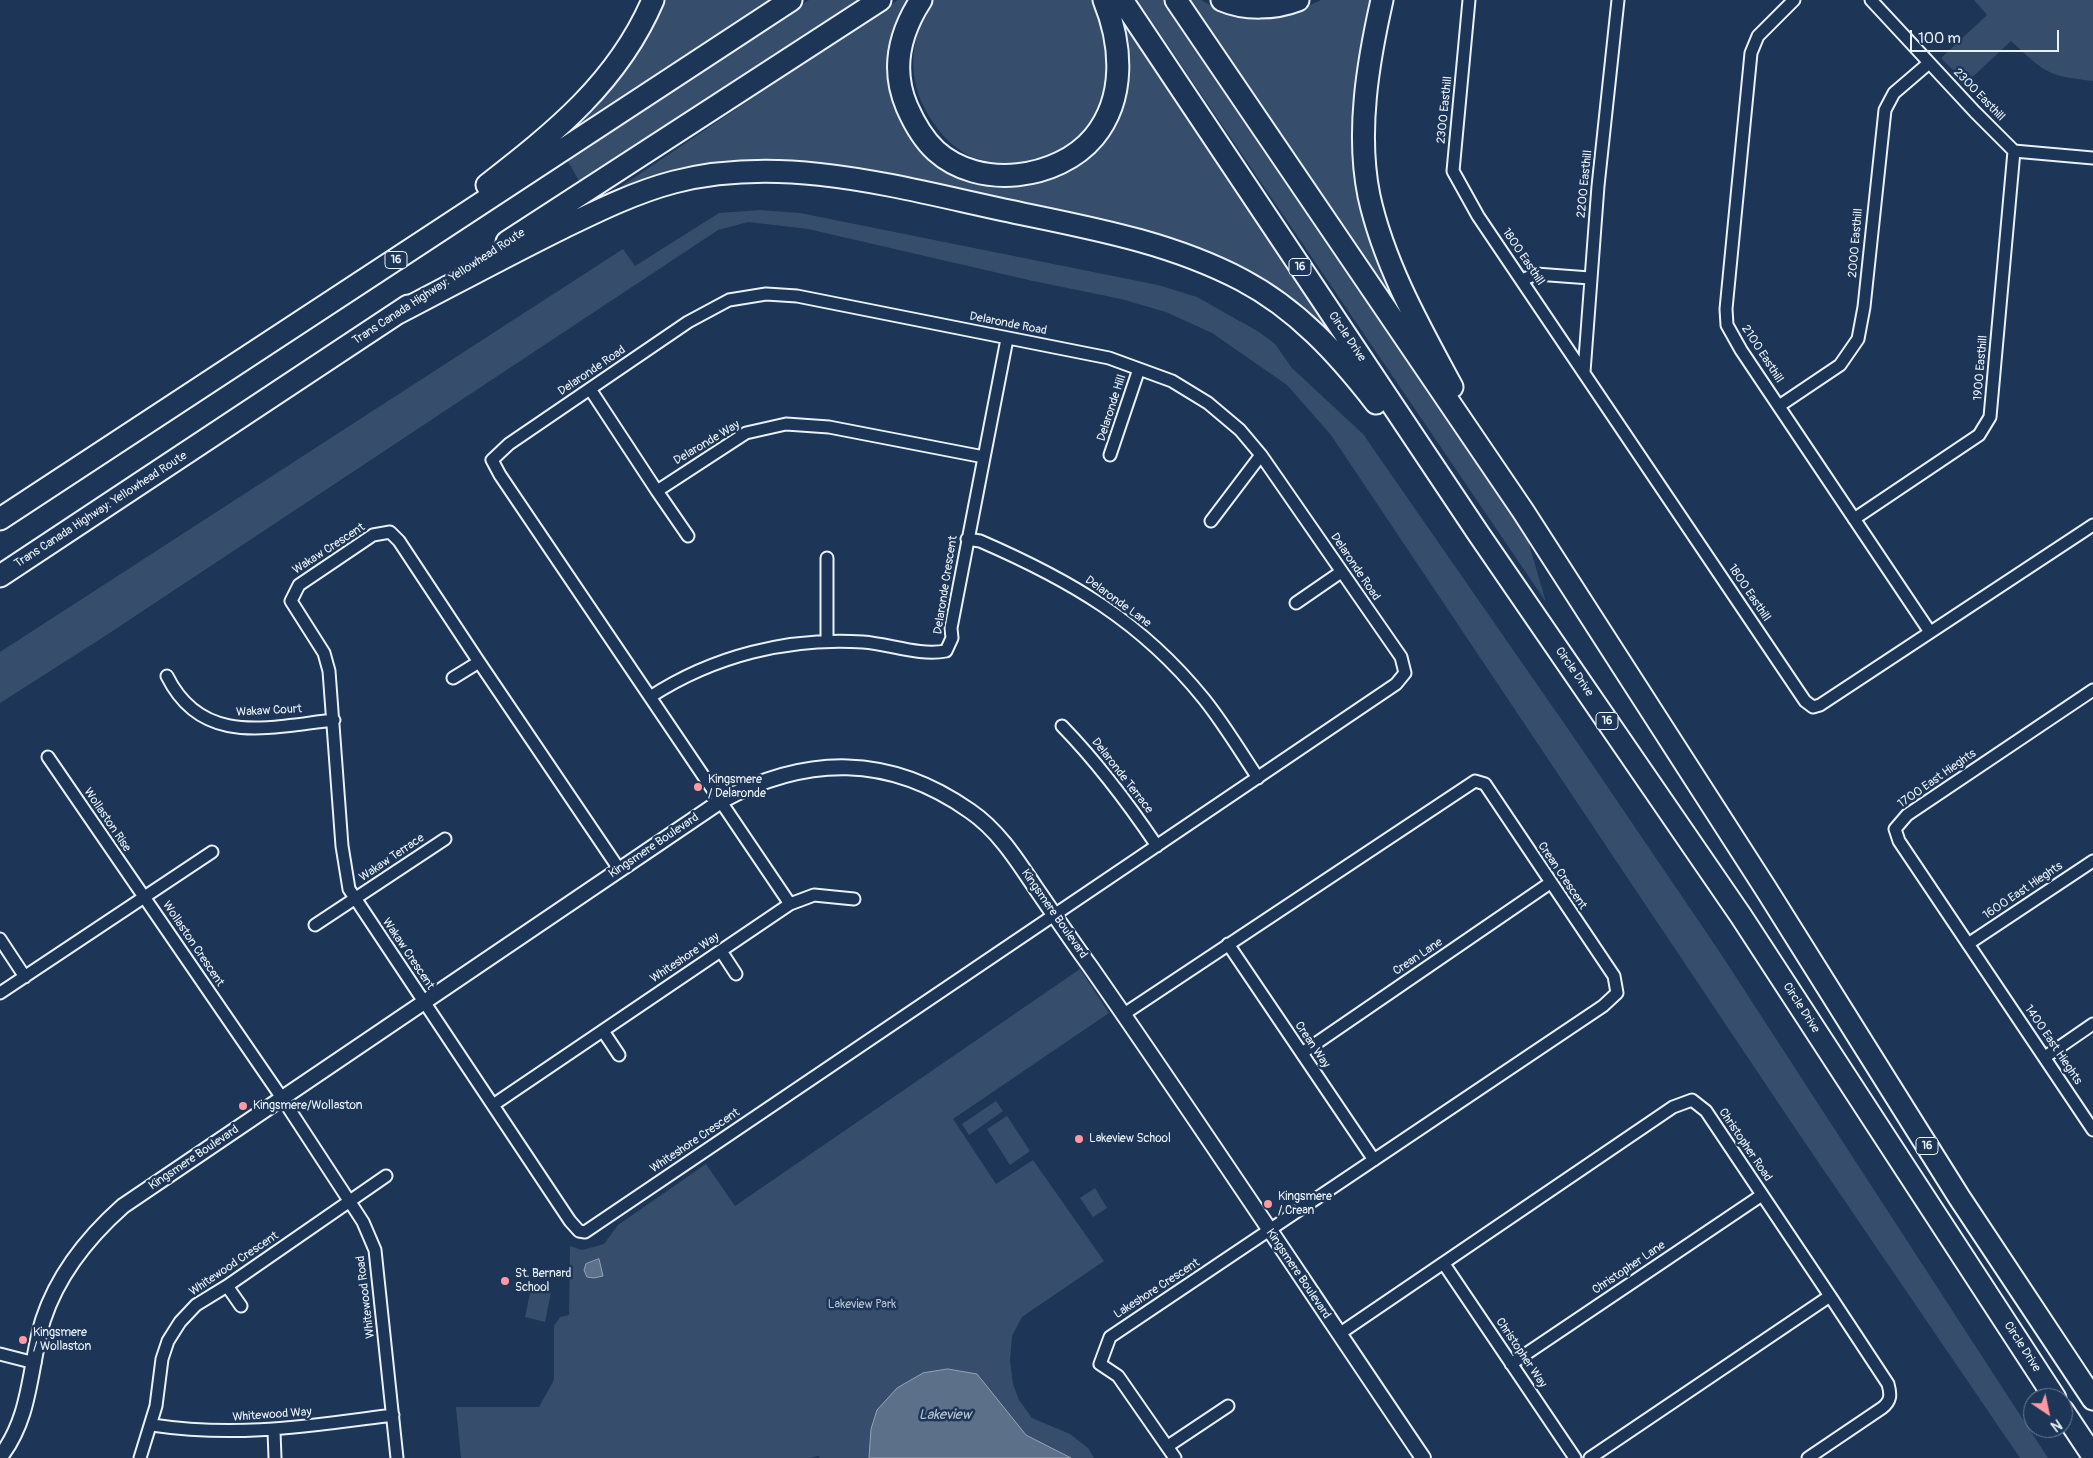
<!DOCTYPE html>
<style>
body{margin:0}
#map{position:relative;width:2093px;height:1458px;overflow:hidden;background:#1d3557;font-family:Pangolin,sans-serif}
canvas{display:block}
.north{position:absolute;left:2023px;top:1388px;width:50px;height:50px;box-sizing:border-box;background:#1d3557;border:1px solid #6e8097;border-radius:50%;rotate:146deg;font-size:14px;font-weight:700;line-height:20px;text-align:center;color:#e8f1f8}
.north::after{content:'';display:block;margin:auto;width:18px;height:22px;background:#ff9aa2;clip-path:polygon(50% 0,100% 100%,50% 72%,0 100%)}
.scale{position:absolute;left:1910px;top:30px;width:149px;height:22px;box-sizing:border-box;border:2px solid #e8f1f8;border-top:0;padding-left:6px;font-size:15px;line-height:18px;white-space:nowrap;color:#e8f1f8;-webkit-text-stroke:4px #1d3557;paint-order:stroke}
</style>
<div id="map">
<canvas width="2093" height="1458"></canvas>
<div class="north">N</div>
<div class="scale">100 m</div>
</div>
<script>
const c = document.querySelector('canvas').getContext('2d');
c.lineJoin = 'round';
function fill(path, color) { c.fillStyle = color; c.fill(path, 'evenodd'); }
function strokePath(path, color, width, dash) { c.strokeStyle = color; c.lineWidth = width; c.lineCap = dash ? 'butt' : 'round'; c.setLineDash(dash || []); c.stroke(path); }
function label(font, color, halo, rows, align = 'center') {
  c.font = font + ' Pangolin,sans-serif'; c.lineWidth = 5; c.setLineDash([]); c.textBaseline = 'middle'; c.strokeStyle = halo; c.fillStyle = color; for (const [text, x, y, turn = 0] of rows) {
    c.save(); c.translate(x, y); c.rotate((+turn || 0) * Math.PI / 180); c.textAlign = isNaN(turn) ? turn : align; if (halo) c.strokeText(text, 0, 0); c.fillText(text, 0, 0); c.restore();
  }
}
fill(new Path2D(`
 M 666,0 L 774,0 L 618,103 L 565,134 C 611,93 641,56 666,0 Z
 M 809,0 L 862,0 L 582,186 L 566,158 Z
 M 898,0 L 913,0 L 893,76 L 952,172 L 977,183 L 1001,187 L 1042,181 L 1072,171 L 1093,155 L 1111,134 L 1126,102 L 1130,65 L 1124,24 L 1342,346 L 1233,266 L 821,168 L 601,200 Z
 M 932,0 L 1100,0 C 1103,11 1108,22 1110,33 C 1112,43 1110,87 1107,97 C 1092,154 1030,174 978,159 C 952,151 932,125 921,101 C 907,66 913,32 932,0 Z
 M 1137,0 L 1173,0 L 1524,527 L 1546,602 Z
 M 1189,0 L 1201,0 L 1212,6 L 1240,14 L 1270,17 L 1295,12 L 1321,0 L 1376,0 L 1360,91 L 1398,302 L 1395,304 Z
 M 1974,0 L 2093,0 L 2093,81 C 2046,76 2045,72 2011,41 L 1966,83 L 1941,58 L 1987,15 Z
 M 760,210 L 800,213 L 1158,285 L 1197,297 L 1259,332 L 1275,344 L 1292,368 L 1363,434 L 1575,739 L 1719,951 L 2048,1458 L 2020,1458 L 1793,1125 L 1331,435 L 1287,385 L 1212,333 L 1166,312 L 1121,299 L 1033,281 L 808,229 L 748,222 L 718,230 L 102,638 L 0,703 L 0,652 L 623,249 L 635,266 L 719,213 Z
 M 1080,969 L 1109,1013 L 953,1119 L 996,1184 L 1033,1160 L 1104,1261 L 1022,1317 L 1012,1336 L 1010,1360 L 1013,1384 L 1019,1400 L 1032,1418 L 1070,1434 L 1088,1448 L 1094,1458 L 820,1458 L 818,1456 L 810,1458 L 461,1458 L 456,1407 L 539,1407 L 554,1380 L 554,1326 L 560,1317 L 569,1315 L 570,1246 L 582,1250 L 604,1244 L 618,1225 L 706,1164 L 735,1206 Z
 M 996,1101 L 1003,1111 L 969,1135 L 962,1124 Z
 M 1007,1116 L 1030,1151 L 1010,1165 L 987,1129 Z
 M 1095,1188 L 1107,1208 L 1093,1217 L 1080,1198 Z
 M 531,1288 L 551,1292 L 545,1322 L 525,1317 Z`), '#374d6c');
const water = new Path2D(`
 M 599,1259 L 603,1276 L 594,1278 L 587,1277 L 584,1270 L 586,1264 Z
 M 948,1369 L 977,1374 L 1026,1435 L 1071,1458 L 869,1458 L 871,1429 L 877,1410 L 897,1388 L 923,1373 Z`);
fill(water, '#5d7089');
strokePath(water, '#95a4b5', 1);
const minor = new Path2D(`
 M 1469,0 L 1453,171 L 1478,216 L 1805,701 L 1813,707 L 1820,705 L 2093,525
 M 1794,0 L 1758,36 L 1751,53 L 1726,309 L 1727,325 L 1741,350 L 1930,632
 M 1871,0 L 1975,112 L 2014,151 L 2093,158
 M 1522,280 L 1536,274 L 1590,278
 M 1584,372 L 1598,186 L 1618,0
 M 590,389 L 657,491 L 746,433 L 786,424 L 829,427 L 984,457
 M 1779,406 L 1840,365 L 1858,339 L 1864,307 L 1885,110 L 1894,93 L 1929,63
 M 1110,455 L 1139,369
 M 657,491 L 688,536
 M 1854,519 L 1979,435 L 1990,417 L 2014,151
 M 1211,521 L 1261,455
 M 967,539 L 980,541 C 1070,580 1141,621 1204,699 C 1224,724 1240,751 1258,778
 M 827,558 L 827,640
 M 1296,603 L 1341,572
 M 167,676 C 202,747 269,727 334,720
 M 453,678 L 479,662
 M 2093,690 L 1907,815 L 1895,829 L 1899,841 L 2093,1130
 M 650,697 C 713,656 788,637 863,642 C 890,644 919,656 946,651 L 952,638 L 951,628 L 1007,339
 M 1062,726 C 1098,763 1128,803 1157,846
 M 48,757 L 282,1098 L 363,1222 L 375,1250 L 397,1458
 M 790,904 L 814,895 L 854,899
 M 315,925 L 445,839
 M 0,939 L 25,977
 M 1228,944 L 1374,1160
 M 1968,944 L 2093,861
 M 721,951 L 736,974
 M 0,993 L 212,852
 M 1124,1014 L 1475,781 L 1485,784 L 1614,976 L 1617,993 L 1603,1006 L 1110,1337 L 1100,1364 L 1118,1376 L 1175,1458
 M 603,1031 L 619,1055
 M 1302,1053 L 1550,883
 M 2045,1057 L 2093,1024
 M 493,1105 L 790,904 L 500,475 L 492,460 L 509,444 L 688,322 L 729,300 L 766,294 L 797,296 L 1109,358 L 1172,381 L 1208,403 L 1240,430 L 1261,455 L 1401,657 L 1405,673 L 1396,684 L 585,1232 L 579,1231 L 570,1221 L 349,889 L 342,846 L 329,671 L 324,653 L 291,601 L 299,585 L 373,535 L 390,532 L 399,541 L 479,662 L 619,869
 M 1444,1264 L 1575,1458
 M 227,1286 L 241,1306
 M 1339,1334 L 1673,1107 L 1692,1100 L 1706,1111 L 1830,1296 L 1590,1458
 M 0,1354 L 35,1363
 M 1511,1364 L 1762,1195
 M 152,1425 C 239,1438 307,1426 393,1415
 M 274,1431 L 275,1458
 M 1168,1446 L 1228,1406
 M 140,1458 L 156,1406 L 162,1359 L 168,1341 L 180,1322 L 196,1305 L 227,1286 L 386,1176
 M 1808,1458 L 1882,1408 C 1891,1401 1891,1395 1888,1384 L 1830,1296`);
const tertiary = new Path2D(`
 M 0,1457 C 32,1416 29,1367 43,1320 C 58,1274 87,1238 123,1206 L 721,801 C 807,755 889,754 970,811 C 998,830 1017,860 1035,887 C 1053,913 1071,940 1090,966 C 1203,1128 1312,1294 1423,1458`);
const motorway = new Path2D(`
 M 921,0 C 899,34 891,70 907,107 C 914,123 924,140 936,151 C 979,190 1058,180 1094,137 C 1126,98 1122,44 1104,0
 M 1122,0 L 1478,533 L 1741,916 L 2055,1398
 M 1176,0 L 1523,511 L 1766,889 L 1959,1197 L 2093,1399
 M 1222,0 C 1245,10 1275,9 1298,0
 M 1382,0 C 1368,62 1356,132 1369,196 C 1384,264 1419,326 1452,387
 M 487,185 C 555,132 618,82 653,0
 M 507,242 L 880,0
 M 396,314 C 452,285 507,255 564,227 C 599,210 636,192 674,182 C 784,154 897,187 1004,210 C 1085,227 1168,241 1242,280 C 1297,309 1338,354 1376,403
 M 0,519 L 791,0
 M 0,576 L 408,306
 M 2063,1411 L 2093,1456`);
strokePath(minor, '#e8f1f8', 15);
strokePath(tertiary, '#e8f1f8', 18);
strokePath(motorway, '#e8f1f8', 25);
strokePath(minor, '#1d3557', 11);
strokePath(tertiary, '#1d3557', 14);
strokePath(motorway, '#1d3557', 21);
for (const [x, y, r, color] of [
 [698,787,5,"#ff9aa2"],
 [243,1106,5,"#ff9aa2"],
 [1079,1139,5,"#ff9aa2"],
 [1268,1204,5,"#ff9aa2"],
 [505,1281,5,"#ff9aa2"],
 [23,1340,5,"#ff9aa2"]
]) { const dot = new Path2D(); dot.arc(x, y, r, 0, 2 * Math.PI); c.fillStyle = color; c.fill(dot); strokePath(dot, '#1d3557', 2); }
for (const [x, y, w] of [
 [396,260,22],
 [1300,267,22],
 [1607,721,22],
 [1927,1146,22]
]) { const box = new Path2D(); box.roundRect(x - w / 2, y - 8.5, w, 17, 4); c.fillStyle = '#1d3557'; c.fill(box); strokePath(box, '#e8f1f8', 1); }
label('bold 11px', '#e8f1f8', null, [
 ["16",396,260],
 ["16",1300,267],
 ["16",1607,721],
 ["16",1927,1146]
]);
label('12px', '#e8f1f8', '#1d3557', [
 ["2300 Easthill",1979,95,46],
 ["2300 Easthill",1445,110,-84],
 ["2200 Easthill",1585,184,-84],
 ["2000 Easthill",1856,243,-85],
 ["1800 Easthill",1523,257,56],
 ["Trans Canada Highway: Yellowhead Route",439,287,-33],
 ["Delaronde Road",1008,324,11],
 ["Circle Drive",1347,337,56],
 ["2100 Easthill",1762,354,57],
 ["1900 Easthill",1981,368,-85],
 ["Delaronde Road",592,371,-34],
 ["Delaronde Hill",1112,408,-72],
 ["Delaronde Way",707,443,-31],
 ["Trans Canada Highway: Yellowhead Route",101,510,-33],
 ["Wakaw Crescent",329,549,-33],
 ["Delaronde Road",1355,567,56],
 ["Delaronde Crescent",946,585,-81],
 ["1800 Easthill",1749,593,56],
 ["Delaronde Lane",1118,602,36],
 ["Circle Drive",1574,672,55],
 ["Wakaw Court",269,711,-3],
 ["Delaronde Terrace",1122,776,52],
 ["1700 East Hieghts",1937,779,-35],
 ["Wollaston Rise",107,820,56],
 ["Kingsmere Boulevard",654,846,-34],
 ["Wakaw Terrace",392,858,-34],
 ["Crean Crescent",1562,876,56],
 ["1600 East Hieghts",2023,891,-34],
 ["Kingsmere Boulevard",1054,914,55],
 ["Wollaston Crescent",193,944,56],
 ["Wakaw Crescent",408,954,56],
 ["Crean Lane",1418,957,-34],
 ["Whiteshore Way",685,958,-34],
 ["Circle Drive",1801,1008,57],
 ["Crean Way",1312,1045,56],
 ["1400 East Hieghts",2053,1045,56],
 ["Whiteshore Crescent",695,1141,-34],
 ["Christopher Road",1745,1145,56],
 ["Kingsmere Boulevard",194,1158,-34],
 ["Whitewood Crescent",234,1264,-34],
 ["Christopher Lane",1629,1268,-34],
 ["Kingsmere Boulevard",1298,1274,56],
 ["Lakeshore Crescent",1157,1289,-33],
 ["Whitewood Road",366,1297,-97],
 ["Circle Drive",2022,1347,57],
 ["Christopher Way",1521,1353,56],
 ["Whitewood Way",272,1415,-4]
]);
label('12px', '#e8f1f8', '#1d3557', [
 ["Kingsmere",708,780],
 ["/ Delaronde",708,794],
 ["Kingsmere/Wollaston",253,1106],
 ["Lakeview School",1089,1139],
 ["Kingsmere",1278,1197],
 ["/ Crean",1278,1211],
 ["St. Bernard",515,1274],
 ["School",515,1288],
 ["Kingsmere",33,1333],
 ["/ Wollaston",33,1347]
], 'left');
label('12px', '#b3c0ce', '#1d3557', [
 ["Lakeview Park",862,1305]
]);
label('italic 14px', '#b7c4d1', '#1d3557', [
 ["Lakeview",945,1415]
]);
</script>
